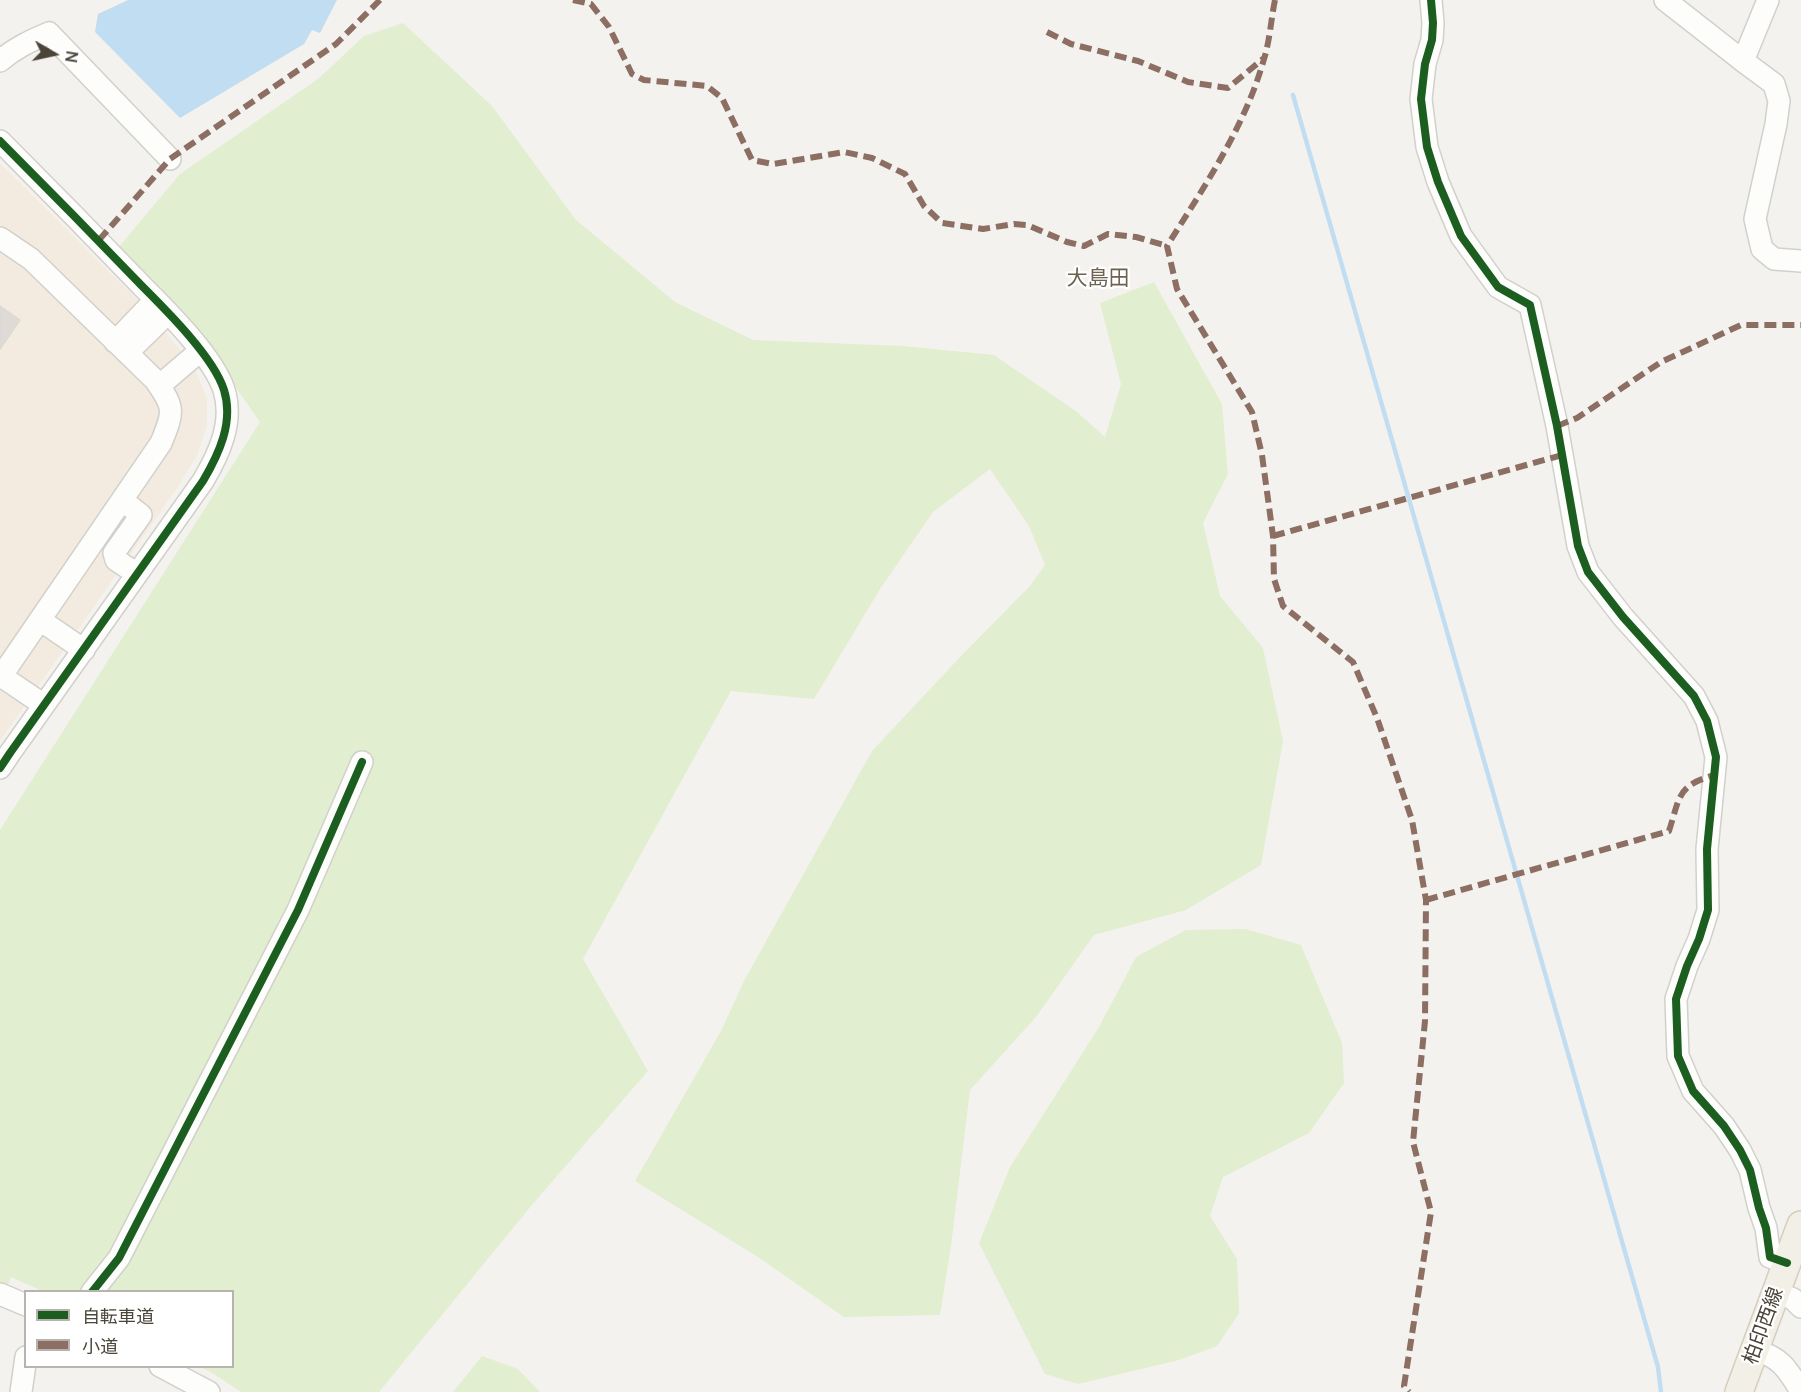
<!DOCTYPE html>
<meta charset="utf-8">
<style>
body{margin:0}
#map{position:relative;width:1801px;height:1392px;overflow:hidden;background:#f4f2ee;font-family:Manrope,"Noto Sans JP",sans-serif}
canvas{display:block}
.legend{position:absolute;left:24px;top:1290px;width:210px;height:78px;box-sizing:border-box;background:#fff;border:2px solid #b7b4b0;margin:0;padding:8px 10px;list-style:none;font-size:18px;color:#4b4439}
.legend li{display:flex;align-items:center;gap:12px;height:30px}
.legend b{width:30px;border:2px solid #b7b4b0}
.north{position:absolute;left:24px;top:24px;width:60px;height:60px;-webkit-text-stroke:4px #fff;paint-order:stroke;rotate:99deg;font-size:16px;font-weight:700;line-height:24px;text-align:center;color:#4b4439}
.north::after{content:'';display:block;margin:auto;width:21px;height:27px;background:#4b4439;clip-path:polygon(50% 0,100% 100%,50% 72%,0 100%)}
</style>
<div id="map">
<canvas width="1801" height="1392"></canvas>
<ul class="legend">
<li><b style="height:8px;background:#1b5e20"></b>自転車道</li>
<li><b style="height:8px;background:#8d6e63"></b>小道</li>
</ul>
<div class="north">N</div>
</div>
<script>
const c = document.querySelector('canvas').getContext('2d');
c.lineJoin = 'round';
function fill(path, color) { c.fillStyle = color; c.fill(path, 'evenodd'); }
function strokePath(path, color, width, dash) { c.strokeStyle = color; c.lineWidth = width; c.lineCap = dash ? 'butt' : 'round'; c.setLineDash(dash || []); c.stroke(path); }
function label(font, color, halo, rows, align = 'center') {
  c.font = font + ' Manrope,"Noto Sans JP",sans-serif'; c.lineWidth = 4.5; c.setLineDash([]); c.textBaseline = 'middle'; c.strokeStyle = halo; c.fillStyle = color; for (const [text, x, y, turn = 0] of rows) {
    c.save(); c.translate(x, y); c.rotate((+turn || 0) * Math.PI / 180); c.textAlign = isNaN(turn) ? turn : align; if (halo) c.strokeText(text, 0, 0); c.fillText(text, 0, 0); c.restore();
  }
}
fill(new Path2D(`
 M 0,163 L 143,305 L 193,365 L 207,398 L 207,426 L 197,456 L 175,491 L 0,741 Z`), '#f3ebdf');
fill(new Path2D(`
 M 403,23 L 492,106 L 576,220 L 675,302 L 753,340 L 903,346 L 994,355 L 1077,412 L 1105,437 L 1121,384 L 1100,303 L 1154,282 L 1222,404 L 1228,474 L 1203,523 L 1220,596 L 1263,648 L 1283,741 L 1261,865 L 1186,910 L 1094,935 L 1036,1017 L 970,1090 L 951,1246 L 940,1315 L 844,1317 L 758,1257 L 635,1181 L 721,1031 L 744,981 L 872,751 L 962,655 L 1029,587 L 1045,565 L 1029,526 L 990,469 L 933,512 L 880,589 L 814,699 L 731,691 L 583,959 L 648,1071 L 531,1206 L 379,1392 L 241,1392 L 211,1372 L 199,1367 L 232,1366 L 232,1292 L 42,1291 L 11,1277 L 0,1305 L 0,830 L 260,422 L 203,341 L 118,248 L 180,174 L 318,79 L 364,36 Z
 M 1245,929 L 1301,945 L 1342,1043 L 1344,1083 L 1309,1133 L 1223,1177 L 1210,1216 L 1237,1259 L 1239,1313 L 1217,1346 L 1179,1360 L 1078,1384 L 1045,1374 L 979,1243 L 1010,1167 L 1099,1027 L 1136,957 L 1186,930 Z
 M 482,1356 L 518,1369 L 540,1392 L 453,1392 Z`), '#e1eecf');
fill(new Path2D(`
 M 128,0 L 337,0 L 320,33 L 312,30 L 304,44 L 180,118 L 95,32 L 98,14 Z`), '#c0ddf1');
strokePath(new Path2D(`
 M 1293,95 L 1658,1367 L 1661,1392`), '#c0ddf1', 4.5);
const building = new Path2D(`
 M 0,306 L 20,320 L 0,349 Z`);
fill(building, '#dedbd6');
strokePath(building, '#dcd9d4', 1.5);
const minor = new Path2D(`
 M 1431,0 L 1433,23 L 1432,40 L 1425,64 L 1421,99 L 1427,147 L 1438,182 L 1461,236 L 1498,287 L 1530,305 L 1557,426 L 1578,546 L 1588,572 L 1623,617 L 1694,696 L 1707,721 L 1716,757 L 1707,849 L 1708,910 L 1699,939 L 1687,966 L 1676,999 L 1678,1056 L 1693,1091 L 1724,1126 L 1740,1150 L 1750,1170 L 1759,1208 L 1766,1228 L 1770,1257 L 1787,1263
 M 1665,0 L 1743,61 L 1768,0
 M 0,61 C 15,48 30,41 49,33 L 170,159
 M 1743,61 L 1774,84 L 1779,101 L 1776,124 L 1755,219 L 1762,249 L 1774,259 L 1801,261
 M 0,141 C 48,189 96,238 143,287 C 168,312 214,358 224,390 C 234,422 219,454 203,481 L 10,753 L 0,768
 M 0,238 L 31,259 L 155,380 C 175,408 174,411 161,443 L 0,678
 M 115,342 L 155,300
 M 127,353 L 168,313
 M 159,386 L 200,351
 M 122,500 L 141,515 L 114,553 L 116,560 L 137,574
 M 40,620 L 84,650
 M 1,676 L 44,705
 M 92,1292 L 119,1258 L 298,910 L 362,762
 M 1776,1292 L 1793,1299 L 1801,1307
 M 0,1294 L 26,1305
 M 1755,1350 C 1782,1358 1787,1369 1801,1391
 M 160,1366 L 209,1392
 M 21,1392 L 26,1357`);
const major = new Path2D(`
 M 1739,1392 L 1801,1225`);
strokePath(minor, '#d2d0cb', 24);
strokePath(major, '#d6cebb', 30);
strokePath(minor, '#fdfdfc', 21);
strokePath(major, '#f2efe6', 27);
strokePath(new Path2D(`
 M 573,0 L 591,4 L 609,27 L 632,74 L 644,80 L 707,86 L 722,98 L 752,160 L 773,164 L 844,152 L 872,158 L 905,174 L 924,206 L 942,223 L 983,229 L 1014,224 L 1027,225 L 1067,242 L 1084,246 L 1108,234 L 1136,237 L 1167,246
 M 1275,0 C 1271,19 1270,40 1264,59 C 1245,127 1204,187 1167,246 L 1177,289 L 1252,412 L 1262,455 L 1273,536 L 1274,579 L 1283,606 L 1353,662 L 1377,718 L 1412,820 L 1426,900 L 1425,1021 L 1413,1142 L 1431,1212 L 1404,1386 L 1409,1392
 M 1047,32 L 1071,44 L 1138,61 L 1188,82 L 1228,88 L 1264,58
 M 99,240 L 170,159 L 336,44 L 380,0
 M 1557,426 L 1577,418 L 1661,362 L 1741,325 L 1801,325
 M 1273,536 L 1562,455
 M 1426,900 L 1669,831 C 1680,797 1677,785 1715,775`), '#8d6e63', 6, [12, 6]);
strokePath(new Path2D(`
 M 1431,0 L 1433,23 L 1432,40 L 1425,64 L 1421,99 L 1427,147 L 1438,182 L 1461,236 L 1498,287 L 1530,305 L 1557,426 L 1578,546 L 1588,572 L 1623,617 L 1694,696 L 1707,721 L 1716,757 L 1707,849 L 1708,910 L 1699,939 L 1687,966 L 1676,999 L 1678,1056 L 1693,1091 L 1724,1126 L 1740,1150 L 1750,1170 L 1759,1208 L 1766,1228 L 1770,1257 L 1787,1263
 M 0,141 C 48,189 96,238 143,287 C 168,312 214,358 224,390 C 234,422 219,454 203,481 L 10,753 L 0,768
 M 92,1292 L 119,1258 L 298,910 L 362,762`), '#1b5e20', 8);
label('20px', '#4b4439', '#fff', [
 ["柏印西線",1764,1326,-70]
]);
label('21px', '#6e6250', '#fff', [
 ["大島田",1098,279]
]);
</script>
